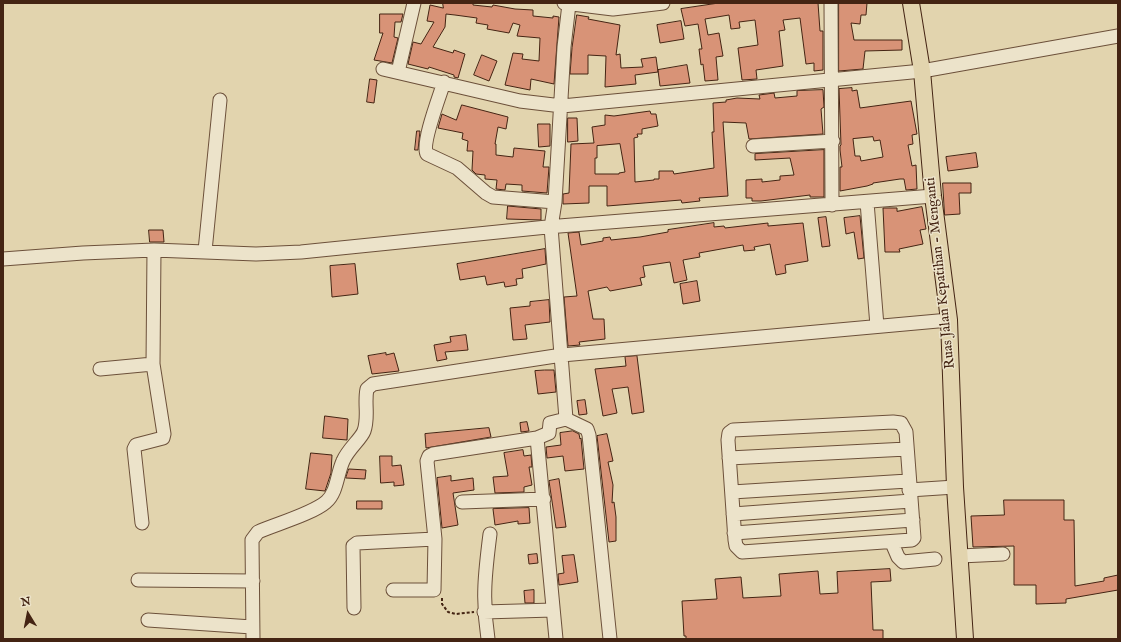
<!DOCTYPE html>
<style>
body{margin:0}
#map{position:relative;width:1121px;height:642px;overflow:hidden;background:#e2d4ae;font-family:"IM FELL English",serif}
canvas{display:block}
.frame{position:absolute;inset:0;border:4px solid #442413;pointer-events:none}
.north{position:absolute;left:8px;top:594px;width:40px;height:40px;-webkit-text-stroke:3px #ece3ca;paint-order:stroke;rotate:350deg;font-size:11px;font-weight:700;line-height:16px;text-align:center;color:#442413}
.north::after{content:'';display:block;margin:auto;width:14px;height:18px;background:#442413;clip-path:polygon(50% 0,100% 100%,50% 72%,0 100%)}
</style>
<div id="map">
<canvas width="1121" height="642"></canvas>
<div class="frame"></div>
<div class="north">N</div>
</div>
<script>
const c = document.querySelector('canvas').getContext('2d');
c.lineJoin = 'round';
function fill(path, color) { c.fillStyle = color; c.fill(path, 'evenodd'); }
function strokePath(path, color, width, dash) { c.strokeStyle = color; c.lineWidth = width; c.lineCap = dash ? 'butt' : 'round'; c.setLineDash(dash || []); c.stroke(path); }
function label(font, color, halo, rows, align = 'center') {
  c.font = font + ' "IM FELL English",serif'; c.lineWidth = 3; c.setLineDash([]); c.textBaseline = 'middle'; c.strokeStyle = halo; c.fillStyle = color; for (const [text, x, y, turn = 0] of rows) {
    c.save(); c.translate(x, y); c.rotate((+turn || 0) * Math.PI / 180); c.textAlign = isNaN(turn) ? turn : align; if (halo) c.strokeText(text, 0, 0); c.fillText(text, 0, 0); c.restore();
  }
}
const building = new Path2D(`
 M 443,3 L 473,3 L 473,5 L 492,7 L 493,5 L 515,9 L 533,10 L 533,16 L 553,18 L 553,16 L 559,17 L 554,84 L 531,79 L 530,90 L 505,85 L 513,53 L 523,54 L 522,59 L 539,61 L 540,38 L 517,36 L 520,25 L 513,23 L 509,33 L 487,29 L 488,25 L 476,23 L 477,18 L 455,15 L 446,14 L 445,27 L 433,47 L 453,53 L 454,50 L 465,54 L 458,78 L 454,77 L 454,75 L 429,67 L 428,69 L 408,64 L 413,42 L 421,44 L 434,22 L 427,21 L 430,5 L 443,8 Z
 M 719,3 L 818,3 L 820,31 L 823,31 L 823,70 L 814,71 L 814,63 L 806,64 L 800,18 L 783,20 L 785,30 L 779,31 L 783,66 L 756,70 L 757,79 L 742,80 L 738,48 L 758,45 L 755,20 L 739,22 L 740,28 L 731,29 L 729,15 L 705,19 L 708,35 L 719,33 L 723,56 L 716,57 L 718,80 L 705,81 L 703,64 L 701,65 L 699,49 L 702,49 L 698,24 L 685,26 L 681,9 Z
 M 839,3 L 867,3 L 866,15 L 861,15 L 860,24 L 851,23 L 854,40 L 902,40 L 902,50 L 865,51 L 863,69 L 839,71 Z
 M 380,14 L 403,14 L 401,22 L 395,22 L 394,37 L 398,38 L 392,63 L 374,60 L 383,33 L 380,33 Z
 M 577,15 L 589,17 L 588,19 L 620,25 L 616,55 L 620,54 L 621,68 L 643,67 L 641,59 L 656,57 L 658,72 L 635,75 L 636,84 L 605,87 L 606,56 L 588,55 L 588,74 L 570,74 L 572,48 Z
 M 681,21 L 684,39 L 660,43 L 657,25 Z
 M 482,55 L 497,61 L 489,81 L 474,75 Z
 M 687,65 L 690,83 L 660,86 L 658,70 Z
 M 370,79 L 377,80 L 374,103 L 367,102 Z
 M 852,88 L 852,91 L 857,90 L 860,108 L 911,101 L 917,134 L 912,135 L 913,144 L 908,145 L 912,166 L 916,165 L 917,189 L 906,190 L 904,179 L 900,179 L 873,183 L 873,184 L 867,186 L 840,191 L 840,167 L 842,167 L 840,150 L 840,146 L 841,145 L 839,89 ZM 873,137 L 874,141 L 880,140 L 883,157 L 861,161 L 860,156 L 855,156 L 853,139 Z
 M 823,90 L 824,107 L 821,109 L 823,134 L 749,139 L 746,123 L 723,122 L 728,196 L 699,198 L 700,201 L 682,203 L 681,200 L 607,206 L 607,186 L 589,186 L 589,203 L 563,204 L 563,194 L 569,193 L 571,144 L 594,143 L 592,127 L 605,125 L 605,115 L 614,116 L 650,111 L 651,114 L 656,114 L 658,126 L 642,129 L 642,134 L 637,134 L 638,137 L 634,138 L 635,182 L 654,180 L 654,179 L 659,179 L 659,171 L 673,171 L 674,174 L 714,168 L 712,132 L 714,132 L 713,103 L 726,102 L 726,100 L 737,98 L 760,99 L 759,95 L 774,93 L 775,98 L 797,96 L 797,91 ZM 620,144 L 625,172 L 619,173 L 619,174 L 595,174 L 595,158 L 597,158 L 597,146 Z
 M 462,105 L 508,117 L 506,129 L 498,127 L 495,144 L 496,144 L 496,155 L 513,157 L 514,148 L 545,151 L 543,167 L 549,167 L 547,193 L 522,191 L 522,185 L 506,184 L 505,190 L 496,189 L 497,180 L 485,179 L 485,175 L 476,174 L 472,170 L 473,151 L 467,151 L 468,141 L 462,139 L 463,133 L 438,128 L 442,114 L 456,120 Z
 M 568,118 L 577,118 L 578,141 L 568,142 Z
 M 538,124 L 550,124 L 550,146 L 539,147 Z
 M 417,131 L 420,131 L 418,150 L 415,150 Z
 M 824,150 L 824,197 L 810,197 L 810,195 L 761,201 L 752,201 L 752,198 L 746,198 L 746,180 L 762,179 L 762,182 L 780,180 L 780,176 L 794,175 L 790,158 L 755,160 L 755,154 Z
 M 976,153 L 978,167 L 948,171 L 946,157 Z
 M 943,183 L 971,183 L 971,193 L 959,193 L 960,214 L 945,215 Z
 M 508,206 L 541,209 L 541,220 L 507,219 Z
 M 922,207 L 926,229 L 920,230 L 923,244 L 899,249 L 900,252 L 885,252 L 883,208 L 897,208 L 897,211 Z
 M 860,216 L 864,258 L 858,259 L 854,232 L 846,234 L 844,218 Z
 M 826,217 L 830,246 L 822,247 L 818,218 Z
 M 714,223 L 714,227 L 724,226 L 725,228 L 768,223 L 768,226 L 803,223 L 808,261 L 785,265 L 786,273 L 776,275 L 770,244 L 754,247 L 755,250 L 744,251 L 743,245 L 699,253 L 700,257 L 683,260 L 687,280 L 674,283 L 670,262 L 643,266 L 645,277 L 640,278 L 642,285 L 610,291 L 607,287 L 588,291 L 593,319 L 604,319 L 605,339 L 579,342 L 580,345 L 568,346 L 564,297 L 577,296 L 568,233 L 579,232 L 581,245 L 603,241 L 603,238 L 610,237 L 611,240 L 640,237 L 668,232 L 668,230 Z
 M 149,230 L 163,230 L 164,242 L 150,242 Z
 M 545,249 L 546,264 L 522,269 L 523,278 L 516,279 L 517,285 L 505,287 L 504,282 L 487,285 L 485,276 L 460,280 L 457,264 Z
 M 355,264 L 358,294 L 332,297 L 330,266 Z
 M 697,281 L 700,301 L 683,304 L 680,284 Z
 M 549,300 L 550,322 L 525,325 L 527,339 L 513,340 L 510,308 L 530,306 L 530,302 Z
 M 466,335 L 468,350 L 445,352 L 447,359 L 437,361 L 434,345 L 451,342 L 450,337 Z
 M 386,353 L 386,355 L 394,353 L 399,371 L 372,374 L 368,356 Z
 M 637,356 L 644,412 L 632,414 L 628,387 L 612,389 L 617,413 L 603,416 L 595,369 L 626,366 L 625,357 Z
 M 545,370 L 554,370 L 556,392 L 538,394 L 535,371 Z
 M 585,400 L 587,414 L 579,415 L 577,401 Z
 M 325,416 L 348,419 L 347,440 L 323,438 Z
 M 527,422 L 529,431 L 521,432 L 520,423 Z
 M 489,428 L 491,437 L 426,448 L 425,434 Z
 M 573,431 L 579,434 L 580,439 L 581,438 L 584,469 L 565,471 L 563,456 L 547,458 L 546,447 L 561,445 L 560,433 Z
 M 607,434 L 613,461 L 608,462 L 613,485 L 612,503 L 614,502 L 616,517 L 616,541 L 609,542 L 597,436 Z
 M 523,450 L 524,456 L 531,455 L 532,467 L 529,467 L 532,485 L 524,487 L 524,492 L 495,493 L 493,477 L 508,476 L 504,453 Z
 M 311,453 L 332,455 L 331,473 L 325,491 L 306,489 Z
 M 380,456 L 392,456 L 392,466 L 401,465 L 404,485 L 394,486 L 394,482 L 381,483 Z
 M 349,469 L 366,470 L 365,479 L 346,478 Z
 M 451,476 L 451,481 L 473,478 L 474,490 L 453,493 L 458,525 L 442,528 L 437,478 Z
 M 559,479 L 566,527 L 556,528 L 549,481 Z
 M 1004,500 L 1064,500 L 1064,520 L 1074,520 L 1075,586 L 1104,581 L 1104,578 L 1118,575 L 1118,590 L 1066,599 L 1066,603 L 1036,604 L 1036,585 L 1014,585 L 1014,546 L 973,547 L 971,516 L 1004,515 Z
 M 357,501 L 382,501 L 382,509 L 357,509 Z
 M 529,508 L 530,523 L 518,524 L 518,521 L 495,525 L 493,509 Z
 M 537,554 L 538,563 L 529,564 L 528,555 Z
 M 574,555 L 578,582 L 559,585 L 558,574 L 564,573 L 562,556 Z
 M 890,569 L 891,581 L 871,582 L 873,630 L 883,630 L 883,639 L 686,639 L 686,636 L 684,636 L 682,601 L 717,599 L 715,579 L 741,577 L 743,598 L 781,596 L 779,574 L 818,571 L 820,594 L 838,593 L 837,572 Z
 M 534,590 L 534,603 L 525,603 L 524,591 Z`);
fill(building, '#d89377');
strokePath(building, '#442413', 1);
const minor = new Path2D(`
 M 564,3 L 613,9 L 663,3
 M 831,3 L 832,205
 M 383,69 L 520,101 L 562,106 L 922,71 L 1118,36
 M 398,72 L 414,3
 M 444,82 C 440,95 421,144 427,154 L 457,168 L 486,193 L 493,197 L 555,202 L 551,227 L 566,419
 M 753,146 L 833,141
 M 555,202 L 564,47 L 569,4
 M 867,202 L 877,326
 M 205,251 L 220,100
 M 3,259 L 83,253 L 154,250 L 256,254 L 301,252 L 547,227 L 933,196
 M 100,369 L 153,364
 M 893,422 L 901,423 L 906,432 L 914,538 L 912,540 L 742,552 L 736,546 L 735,540 L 728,440 L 729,433 L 733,430 Z
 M 537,438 L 556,639
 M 729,458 L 907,449
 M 909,490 L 955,487
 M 732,492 L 908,481
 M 462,502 L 544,499
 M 733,514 L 911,501
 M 142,523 L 134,449 L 136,445 L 163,438 L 164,434 L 153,364 L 154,250
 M 734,533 L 913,520
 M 892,543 L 898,557 L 903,562 L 935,559
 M 960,556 L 1003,554
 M 138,580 L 253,581
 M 393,590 L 434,590 L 435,539 L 427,461 L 429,456 L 433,454 L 537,438 L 549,433 L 550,423 L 566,419 L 587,429 L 589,435 L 610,639
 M 354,608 L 353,546 L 357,543 L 435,539
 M 484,612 L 553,610
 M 148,620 L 252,627
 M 253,639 L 252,540 L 258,532 C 276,524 312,514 326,502 C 337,493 337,474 343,461 C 348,449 361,439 364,431 C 369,417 364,403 367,389 L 373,384 L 562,355 L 949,320
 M 488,639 C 482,600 485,573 490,534`);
const major = new Path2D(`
 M 911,3 L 922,71 L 933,196 L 949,320 L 955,487 L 965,639`);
strokePath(minor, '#6c503a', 15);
strokePath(major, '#442413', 18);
strokePath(new Path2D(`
 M 442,598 L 442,604 L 448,612 L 456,614 L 474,612`), '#442413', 2, [3, 2]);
strokePath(minor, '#ece3ca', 13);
strokePath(major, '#e2d4ae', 16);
label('14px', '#442413', '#ece3ca', [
 ["Ruas Jalan Kepatihan - Menganti",941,273,-96]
]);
</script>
